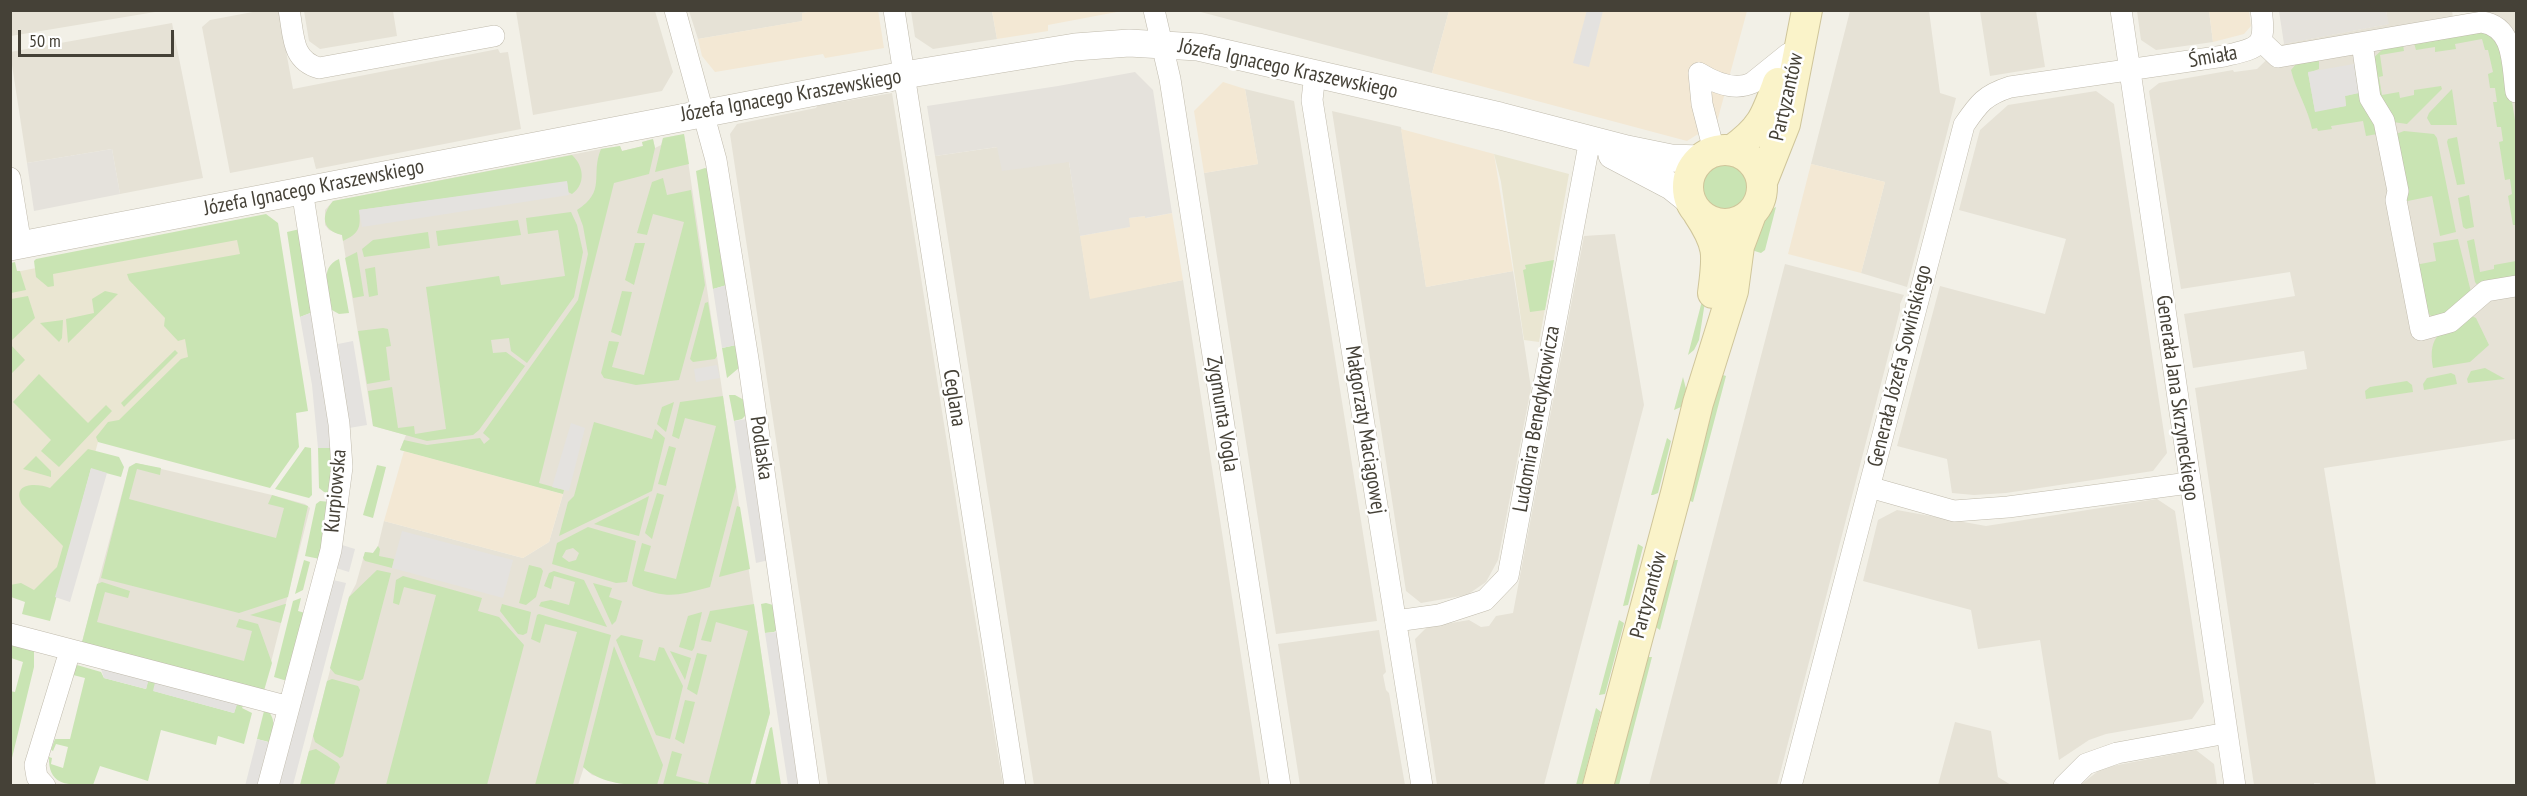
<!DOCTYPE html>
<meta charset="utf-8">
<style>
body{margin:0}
#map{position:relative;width:2527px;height:796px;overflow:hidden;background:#f2f0e7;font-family:"PT Sans Narrow",sans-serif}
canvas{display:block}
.frame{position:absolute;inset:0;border:12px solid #454137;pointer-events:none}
.scale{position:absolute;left:18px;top:30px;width:156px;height:27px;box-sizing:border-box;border:3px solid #454137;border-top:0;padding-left:8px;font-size:18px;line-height:21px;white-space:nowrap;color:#454137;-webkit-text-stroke:4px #fff;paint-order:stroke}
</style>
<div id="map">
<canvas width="2527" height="796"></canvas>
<div class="frame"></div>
<div class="scale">50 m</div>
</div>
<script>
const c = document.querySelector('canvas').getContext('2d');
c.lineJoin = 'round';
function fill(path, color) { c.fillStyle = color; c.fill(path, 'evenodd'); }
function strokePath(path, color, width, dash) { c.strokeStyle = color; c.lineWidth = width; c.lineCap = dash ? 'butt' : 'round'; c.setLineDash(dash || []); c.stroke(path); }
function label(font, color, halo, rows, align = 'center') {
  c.font = font + ' "PT Sans Narrow",sans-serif'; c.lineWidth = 5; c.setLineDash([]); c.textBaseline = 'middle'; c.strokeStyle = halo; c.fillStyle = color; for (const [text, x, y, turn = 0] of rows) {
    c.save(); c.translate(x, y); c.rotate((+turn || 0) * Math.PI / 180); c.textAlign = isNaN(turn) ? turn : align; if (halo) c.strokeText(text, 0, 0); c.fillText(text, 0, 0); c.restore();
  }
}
fill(new Path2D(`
 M 11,10 L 161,10 L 161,11 L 11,36 Z
 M 258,11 L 277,11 L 279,13 L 293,89 L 498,49 L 500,53 L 508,52 L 521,129 L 316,169 L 313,157 L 230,173 L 202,27 L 210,20 Z
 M 304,11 L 393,11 L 397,36 L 320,49 L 309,41 Z
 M 516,11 L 655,11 L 673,72 L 662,91 L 533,115 Z
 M 689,11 L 814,11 L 802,13 L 803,21 L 698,39 Z
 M 911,11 L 992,11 L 997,39 L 933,49 L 915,37 Z
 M 1197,11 L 1449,11 L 1432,73 Z
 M 1850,11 L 1929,11 L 1940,93 L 1956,98 L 1907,287 L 1861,273 L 1885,182 L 1811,164 Z
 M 1980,11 L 2036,11 L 2045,67 L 1990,76 Z
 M 2137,11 L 2209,11 L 2213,42 L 2156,50 L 2141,40 Z
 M 2386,11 L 2452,11 L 2453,17 L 2497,11 L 2516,11 L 2516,439 L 2324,468 L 2376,785 L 2321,785 L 2320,783 L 2314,783 L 2314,786 L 2254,785 L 2195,388 L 2307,369 L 2304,351 L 2193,368 L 2184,314 L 2295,296 L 2290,272 L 2181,289 L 2149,91 L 2159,83 L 2233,70 L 2234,72 L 2257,69 L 2283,44 L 2388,24 Z
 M 172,23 L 203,178 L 120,194 L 112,149 L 27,163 L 10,52 Z
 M 1245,89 L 1294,101 L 1377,621 L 1276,634 L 1204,173 L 1258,164 Z
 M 2096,91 L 2114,104 L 2167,453 L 2153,471 L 2006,493 L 1974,495 L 1952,493 L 1947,459 L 1897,446 L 1940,286 L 2045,314 L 2066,239 L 1959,210 L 1980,130 L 2008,105 Z
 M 892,93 L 966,564 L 1003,785 L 828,785 L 730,134 L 737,124 L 816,108 L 817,106 Z
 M 1332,111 L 1401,127 L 1426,287 L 1513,271 L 1531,388 L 1498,560 L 1486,582 L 1467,595 L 1421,603 L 1406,591 Z
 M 684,134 L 770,713 L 750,785 L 629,785 L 592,775 L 584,767 L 578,785 L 300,786 L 349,597 L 356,584 L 365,552 L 373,553 L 378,546 L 384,521 L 523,558 L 549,542 L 563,494 L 400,450 L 406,435 L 373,426 L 342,235 L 329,230 L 325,225 L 325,210 L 333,201 L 601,149 L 620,146 L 622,151 L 643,146 L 642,142 L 653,139 L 655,148 L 661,145 L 663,138 Z
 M 998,147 L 1069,162 L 1090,298 L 1183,280 L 1261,785 L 1034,785 L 935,156 Z
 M 1615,234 L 1644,405 L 1544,785 L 1437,785 L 1415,639 L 1427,627 L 1469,620 L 1481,627 L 1489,626 L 1496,616 L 1513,613 L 1584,236 Z
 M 1785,264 L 1904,295 L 1900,304 L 1900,310 L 1833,570 L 1777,785 L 1649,785 Z
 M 136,463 L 272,495 L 305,504 L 310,508 L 263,694 L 81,646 L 129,467 Z
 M 2157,499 L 2175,511 L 2204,702 L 2192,719 L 2106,734 L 2089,740 L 2059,760 L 2040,640 L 1978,649 L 1971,610 L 1863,581 L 1878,520 L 1897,510 L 1986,526 Z
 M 1379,630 L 1386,672 L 1383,675 L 1386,690 L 1389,693 L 1405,785 L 1300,785 L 1278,644 Z
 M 1955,722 L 1991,731 L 1998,777 L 2011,785 L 1938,785 Z
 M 2196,750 L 2214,764 L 2217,785 L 2079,786 L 2102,768 Z`), '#e6e2d6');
fill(new Path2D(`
 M 878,10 L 884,48 L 825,58 L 823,54 L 715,72 L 702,56 L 698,39 L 802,21 L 802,13 L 814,11 Z
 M 992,11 L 1122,10 L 1122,11 L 1048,25 L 1048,31 L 997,39 Z
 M 1449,11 L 1747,11 L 1717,122 L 1687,141 L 1432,73 Z
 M 2209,11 L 2249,11 L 2251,26 L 2244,34 L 2213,42 Z
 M 1223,82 L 1245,89 L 1258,164 L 1204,173 L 1194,111 Z
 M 1401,129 L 1494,154 L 1513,271 L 1426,287 Z
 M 1811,164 L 1885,182 L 1861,273 L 1788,254 Z
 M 1172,213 L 1183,280 L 1090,299 L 1080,236 L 1129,227 L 1129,218 L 1145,216 L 1146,218 Z
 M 404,451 L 563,494 L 549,542 L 523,558 L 384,521 Z`), '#f3e8d4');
fill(new Path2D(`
 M 2279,11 L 2386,11 L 2389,24 L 2284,44 Z
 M 1135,72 L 1153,90 L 1172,213 L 1145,218 L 1145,216 L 1129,218 L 1130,227 L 1080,236 L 1069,162 L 1002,171 L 997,147 L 935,156 L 927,106 L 1058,86 Z
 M 112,149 L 120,194 L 34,211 L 27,163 Z`), '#e5e2dc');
fill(new Path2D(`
 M 1494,154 L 1569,174 L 1539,342 L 1524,340 L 1501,182 Z
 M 271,221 L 301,402 L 98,442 L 54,602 L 11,590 L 11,273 Z`), '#eae6d2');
fill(new Path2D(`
 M 2480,28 L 2502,42 L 2516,126 L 2516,228 L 2516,225 L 2513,225 L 2508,196 L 2512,194 L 2510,179 L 2505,180 L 2499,142 L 2503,141 L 2501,127 L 2497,127 L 2493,102 L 2497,102 L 2495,88 L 2490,88 L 2488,74 L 2493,72 L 2488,50 L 2485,50 L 2482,39 L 2455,44 L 2456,49 L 2435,52 L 2435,47 L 2416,50 L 2414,43 Z
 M 2400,43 L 2403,45 L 2404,51 L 2380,55 L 2383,76 L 2379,77 L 2382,95 L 2399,92 L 2400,98 L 2414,95 L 2414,90 L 2441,86 L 2442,89 L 2407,124 L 2393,122 L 2379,101 L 2372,59 L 2382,50 Z
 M 2315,59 L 2319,61 L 2319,69 L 2308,73 L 2315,111 L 2346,106 L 2345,96 L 2358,93 L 2354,64 L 2356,65 L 2377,134 L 2366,136 L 2363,121 L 2331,126 L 2332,129 L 2318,131 L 2317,128 L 2312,129 C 2308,108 2296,91 2291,70 L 2297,63 Z
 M 2452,89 L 2457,125 L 2431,125 L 2427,118 L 2429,113 Z
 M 2404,131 L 2434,134 L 2437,138 L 2456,232 L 2440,236 L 2432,196 L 2403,202 L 2396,134 Z
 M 684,134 L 689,164 L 655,172 L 663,138 Z
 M 2457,137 L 2465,184 L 2457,185 L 2447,142 L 2448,139 Z
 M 653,139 L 655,148 L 649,174 L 614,183 L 539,483 L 564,490 L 563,494 L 400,450 L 404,440 L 427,445 L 480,438 L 484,444 L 490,439 L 483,433 L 578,300 L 588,254 L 583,226 L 577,210 C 607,191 590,175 601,149 L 620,146 L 622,151 L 643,146 L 642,142 Z
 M 572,155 C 584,166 586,184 572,194 L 568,192 L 567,182 L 359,210 C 361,227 360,233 343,241 L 342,235 C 321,230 321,215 333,201 Z
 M1698 184a26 26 0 1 1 52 0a26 26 0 1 1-52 0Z
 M 705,168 L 709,169 L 727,285 L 713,289 L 696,171 Z
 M 663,178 L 667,195 L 691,190 L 705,285 L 679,380 L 636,385 L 604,378 L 601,373 L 609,341 L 619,342 L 612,367 L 644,375 L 684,222 L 653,214 L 647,235 L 637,233 L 652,182 Z
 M 2469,195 L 2474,227 L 2466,229 L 2463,227 L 2458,198 Z
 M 1776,207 L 1765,250 L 1761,253 L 1745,248 C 1752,236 1762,212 1776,207 Z
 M 571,212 L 577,225 L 583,252 L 574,297 L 527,363 L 511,351 L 509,338 L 491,340 L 493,353 L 506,352 L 525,366 L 479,430 L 473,435 L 427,441 L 373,426 L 368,391 L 392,387 L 398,428 L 414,426 L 415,434 L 446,429 L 426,287 L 499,276 L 501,285 L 565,276 L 558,230 L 528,234 L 526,218 Z
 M 266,214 L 278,223 L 308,411 L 296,413 L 299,447 L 270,488 L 98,442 L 96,437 L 108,422 L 119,420 L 181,359 L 188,357 L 185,339 L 178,341 L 164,326 L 165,318 L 129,280 L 127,274 L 240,254 L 237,240 L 53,274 L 54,286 L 48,287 L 36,277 L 34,261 L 36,259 Z
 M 518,220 L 521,235 L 438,246 L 436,231 Z
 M 300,229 L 313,312 L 300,317 L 287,232 Z
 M 428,232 L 430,248 L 364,257 L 362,249 L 373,240 Z
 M 2458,239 L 2471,292 L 2459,309 L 2432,317 L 2427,312 L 2415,265 L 2436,261 L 2433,243 Z
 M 2474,239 L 2480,272 L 2494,269 L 2494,265 L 2516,261 L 2516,280 L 2478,286 L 2475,282 L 2467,241 Z
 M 635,243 L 645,243 L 634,285 L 625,280 Z
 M 357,252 L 364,296 L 353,298 L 345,258 Z
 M 339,259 L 349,313 L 339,314 L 332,310 C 329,291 318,268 339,259 Z
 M 1554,260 L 1545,310 L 1530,312 L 1523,270 L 1526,269 L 1525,265 Z
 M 15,262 L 17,271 L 20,271 L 26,290 L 11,293 L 11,263 Z
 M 375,267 L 378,295 L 369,297 L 365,269 Z
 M 1710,270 L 1699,340 L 1694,350 L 1688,355 Z
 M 105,291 L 118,294 L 68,343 L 66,319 L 94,313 L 92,299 Z
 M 622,291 L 632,292 L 621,336 L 611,332 Z
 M 28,296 L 35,318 L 11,341 L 11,299 Z
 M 708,302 L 717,356 L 715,359 L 693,362 L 690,359 L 705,303 Z
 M 2470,315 L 2476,318 L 2489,345 L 2470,362 L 2433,368 C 2427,333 2443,331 2470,315 Z
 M 63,320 L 62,338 L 59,342 L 40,323 Z
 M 383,328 L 388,329 L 391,346 L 386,347 L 390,380 L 367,384 L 358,331 Z
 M 11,345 L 25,360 L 11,374 Z
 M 736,345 L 740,367 L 727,378 L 722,348 Z
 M 175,350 L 178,353 L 124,407 L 121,403 Z
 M 2485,368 L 2505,379 L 2468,383 L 2467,379 L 2471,371 Z
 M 2451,373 L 2455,375 L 2457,384 L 2424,390 L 2423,384 L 2427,378 Z
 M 39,374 L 88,423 L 106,405 L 112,411 L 59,467 L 41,451 L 51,440 L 13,402 Z
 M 1723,375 L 1726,376 L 1693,502 L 1690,501 L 1687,498 L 1719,379 Z
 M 1683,377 L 1686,389 L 1681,407 L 1674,410 Z
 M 2407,381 L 2412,385 L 2413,392 L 2366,399 L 2365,391 L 2370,387 Z
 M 729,395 L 735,395 L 744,400 L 746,415 L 742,419 L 734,421 Z
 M 723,396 L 736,487 L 710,587 C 674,596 670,599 633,586 L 632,583 L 642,543 L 651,546 L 644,571 L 676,579 L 716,426 L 685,418 L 679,439 L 672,436 L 680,402 Z
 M 674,402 L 666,432 L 657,424 L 662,407 Z
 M 594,422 L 652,439 L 655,429 L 665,438 L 652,491 L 559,536 L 568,502 L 574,496 Z
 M 1667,438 L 1671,441 L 1658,493 L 1653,495 L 1651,495 Z
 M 669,446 L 676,448 L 666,486 L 658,484 Z
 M 305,447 L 311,448 L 312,495 L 309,498 L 275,489 Z
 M 318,448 L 330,448 L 332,451 L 332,493 L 324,492 L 319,488 Z
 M 88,449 L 119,457 L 124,467 L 121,477 L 91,469 L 50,621 L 22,614 L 25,602 L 11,597 L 10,585 L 21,583 L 34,590 L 57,567 L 63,546 L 22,504 C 11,482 37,483 50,488 Z
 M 36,456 L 51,471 L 51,477 L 23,469 Z
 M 136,463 L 161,468 L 160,475 L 137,469 L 129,499 L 276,538 L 284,508 L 268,504 L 272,495 L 308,506 L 288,597 L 239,613 L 101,578 L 129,467 Z
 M 377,465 L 386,467 L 373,518 L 363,515 Z
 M 657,493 L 664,495 L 652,539 L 645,533 Z
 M 649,496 L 639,536 L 594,524 Z
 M 320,501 L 330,502 L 320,559 L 305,556 L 316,504 Z
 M 737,506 L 740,507 L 750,569 L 719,577 Z
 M 588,527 L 636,541 L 627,582 L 616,583 L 552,564 L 557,543 ZM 573,548 L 579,553 L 576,560 L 569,562 L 562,557 L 566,550 Z
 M 1638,544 L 1643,547 L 1628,605 L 1623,606 Z
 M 378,546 L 380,549 L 379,556 L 394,559 L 392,568 L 365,561 L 363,558 L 365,552 L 373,553 Z
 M 304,560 L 310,562 L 303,590 L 295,594 Z
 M 1675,560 L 1678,560 L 1660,630 L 1654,626 L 1670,562 Z
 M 529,565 L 541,568 L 543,571 L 536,597 L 526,605 L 519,603 Z
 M 377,570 L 391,573 L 363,679 L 359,681 L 335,674 L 330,668 L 349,597 Z
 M 554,571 L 584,580 L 607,627 L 539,606 L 541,602 L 551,600 L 569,605 L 575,582 L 554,576 L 551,589 L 544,586 L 549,573 Z
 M 403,576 L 482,598 L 478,611 L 499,617 L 524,645 L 487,785 L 386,785 L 436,595 L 404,587 L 399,605 L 393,603 L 396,580 Z
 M 102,582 L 130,591 L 128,598 L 105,592 L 97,622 L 244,661 L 252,631 L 236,627 L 239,619 L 258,624 L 272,663 L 263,694 L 81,646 L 97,584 Z
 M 593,583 L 612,588 L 609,597 L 622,601 L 616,621 L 612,625 Z
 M 301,598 L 298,611 L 305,613 L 287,681 L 274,677 L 293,601 Z
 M 766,603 L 773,605 L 779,628 L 774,632 L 765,633 L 761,604 Z
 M 286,604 L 281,623 L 250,615 L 285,604 Z
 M 502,604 L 531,612 L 527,633 L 523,635 L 518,634 L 500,611 Z
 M 754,604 L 770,713 L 750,785 L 663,785 L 672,751 L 682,754 L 676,776 L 708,784 L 748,631 L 716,622 L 711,642 L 701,640 L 710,611 Z
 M 702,612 L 694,648 L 692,651 L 679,647 L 688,616 Z
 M 539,614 L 611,635 L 573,785 L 535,785 L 577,632 L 545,624 L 540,643 L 531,639 L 537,615 Z
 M 1619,620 L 1624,623 L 1605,694 L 1599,695 Z
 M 621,635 L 643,640 L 639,657 L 655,661 L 659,647 L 664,648 L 683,686 L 670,739 L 656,735 L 616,640 Z
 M 12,646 L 34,648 L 34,667 L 11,762 L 10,691 L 15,692 L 23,662 L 11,658 Z
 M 614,646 L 663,765 L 657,785 C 632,786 602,785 583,767 Z
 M 670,651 L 691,658 L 685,680 Z
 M 697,653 L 707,655 L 697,695 L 687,689 Z
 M 1646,657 L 1652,657 L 1619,785 L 1612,786 Z
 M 77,665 L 101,672 L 104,678 L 146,689 L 148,680 L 156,680 L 154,691 L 234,713 L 237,703 L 243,706 L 242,708 L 252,713 L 244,744 L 218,736 L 216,745 L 161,730 L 148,781 L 100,766 L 93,785 C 70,785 48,787 49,757 L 52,758 L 51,764 L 63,768 L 68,747 L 56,744 L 53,751 L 51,750 L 55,739 L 70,739 L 85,678 L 73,675 L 74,668 Z
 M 332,679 L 358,686 L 360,690 L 343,756 L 340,758 L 315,742 L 313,736 L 327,681 Z
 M 685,700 L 695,702 L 684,744 L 675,739 Z
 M 265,707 C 277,720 274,727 269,742 L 257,739 Z
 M 1596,708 L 1601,712 L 1582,785 L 1576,785 Z
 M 772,727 L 781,785 L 755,785 L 770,728 Z
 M 316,749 L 338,763 L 340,767 L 334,785 L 300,785 L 309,751 Z`), '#c9e4b3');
fill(new Path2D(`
 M 1587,10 L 1603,11 L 1589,67 L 1573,63 Z
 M 2354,64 L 2359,93 L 2345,96 L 2346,106 L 2315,112 L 2308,72 Z
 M 567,181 L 569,195 L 362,227 L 359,210 Z
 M 727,285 L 736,345 L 722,348 L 713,289 Z
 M 313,312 L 332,447 L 330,448 L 318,448 L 312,385 L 300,317 Z
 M 353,341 L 367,425 L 349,428 L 338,344 Z
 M 717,365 L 720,378 L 696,382 L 694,369 Z
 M 747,419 L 769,560 L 756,563 L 734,421 Z
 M 571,423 L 585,428 L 569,491 L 552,487 Z
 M 91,468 L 107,473 L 70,602 L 55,597 Z
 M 402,531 L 513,560 L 503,598 L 392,568 Z
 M 342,545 L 355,549 L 349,572 L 336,568 Z
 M 333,580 L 346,583 L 293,785 L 279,786 Z
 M 778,632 L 802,785 L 788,785 L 765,633 Z
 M 99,663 L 150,676 L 146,689 L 104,678 Z
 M 156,678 L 239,699 L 234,713 L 153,691 Z
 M 257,739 L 271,743 L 260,785 L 245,786 Z`), '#e4e2df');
const minor = new Path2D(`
 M 289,10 C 294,35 291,60 319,68 L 494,36
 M 675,10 L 716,160 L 748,359 L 809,786
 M 894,10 L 1015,786
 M 1154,10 L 1170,79 L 1280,786
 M 2121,10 L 2235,786
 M 2261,41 L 2278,57 L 2482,22 C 2515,27 2512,65 2516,92
 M 2362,43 L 2370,98 L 2384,121 L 2398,191 L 2396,200 L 2421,330 L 2450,322 L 2486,291 L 2516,286
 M 1699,73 C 1715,83 1734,91 1752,83 L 1788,54
 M 1699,73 L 1702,104 L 1714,151
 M 1315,74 L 1312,100 L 1422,786
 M 10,178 L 21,245
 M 1869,487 L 1954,511 L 2008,507 L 2189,483
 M 1396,621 L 1439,615 L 1485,600 L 1508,576 L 1590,139
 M 10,634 L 289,707
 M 45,786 L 37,777 L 35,765 L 70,651
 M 268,786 L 331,550 L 342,467 L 339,424 L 302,190
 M 1791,786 L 1964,125 C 1979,103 1985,95 2010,87 L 2224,56 C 2258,48 2267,48 2261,10
 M 2064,786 L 2086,764 L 2117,753 L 2227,733`);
const tertiary = new Path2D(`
 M 1612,155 L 1671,186 L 1691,202
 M 10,247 L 904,75 L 1075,47 L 1129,43 L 1198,47 L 1500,116 L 1627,149 L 1671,158 L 1700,159`);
const secondary = new Path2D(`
 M1688 187a37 37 0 1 1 74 0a37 37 0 1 1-74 0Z
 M 1732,150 C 1762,129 1766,116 1778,83
 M 1762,182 L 1785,124 L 1807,10
 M 1698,213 C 1720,246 1718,255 1713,293
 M 1598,786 L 1676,493 L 1698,403 L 1733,291 L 1739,246 L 1751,214`);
strokePath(minor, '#c0bbad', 22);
strokePath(tertiary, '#c0bbad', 28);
strokePath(secondary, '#cfc59a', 32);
strokePath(minor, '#fff', 21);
strokePath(tertiary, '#fff', 27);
strokePath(secondary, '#faf3c9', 30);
label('21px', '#454137', '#fff', [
 ["Śmiała",2213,57,-10],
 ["Józefa Ignacego Kraszewskiego",1288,69,12],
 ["Józefa Ignacego Kraszewskiego",791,96,-10],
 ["Partyzantów",1787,97,-77],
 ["Józefa Ignacego Kraszewskiego",314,188,-11],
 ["Generała Józefa Sowińskiego",1900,366,-76],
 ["Ceglana",954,398,81],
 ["Generała Jana Skrzyneckiego",2177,398,82],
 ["Zygmunta Vogla",1222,414,81],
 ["Ludomira Benedyktowicza",1537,419,-80],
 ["Małgorzaty Maciągowej",1365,430,81],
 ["Podlaska",761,448,82],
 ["Kurpiowska",336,491,-85],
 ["Partyzantów",1649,595,-75]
]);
</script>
